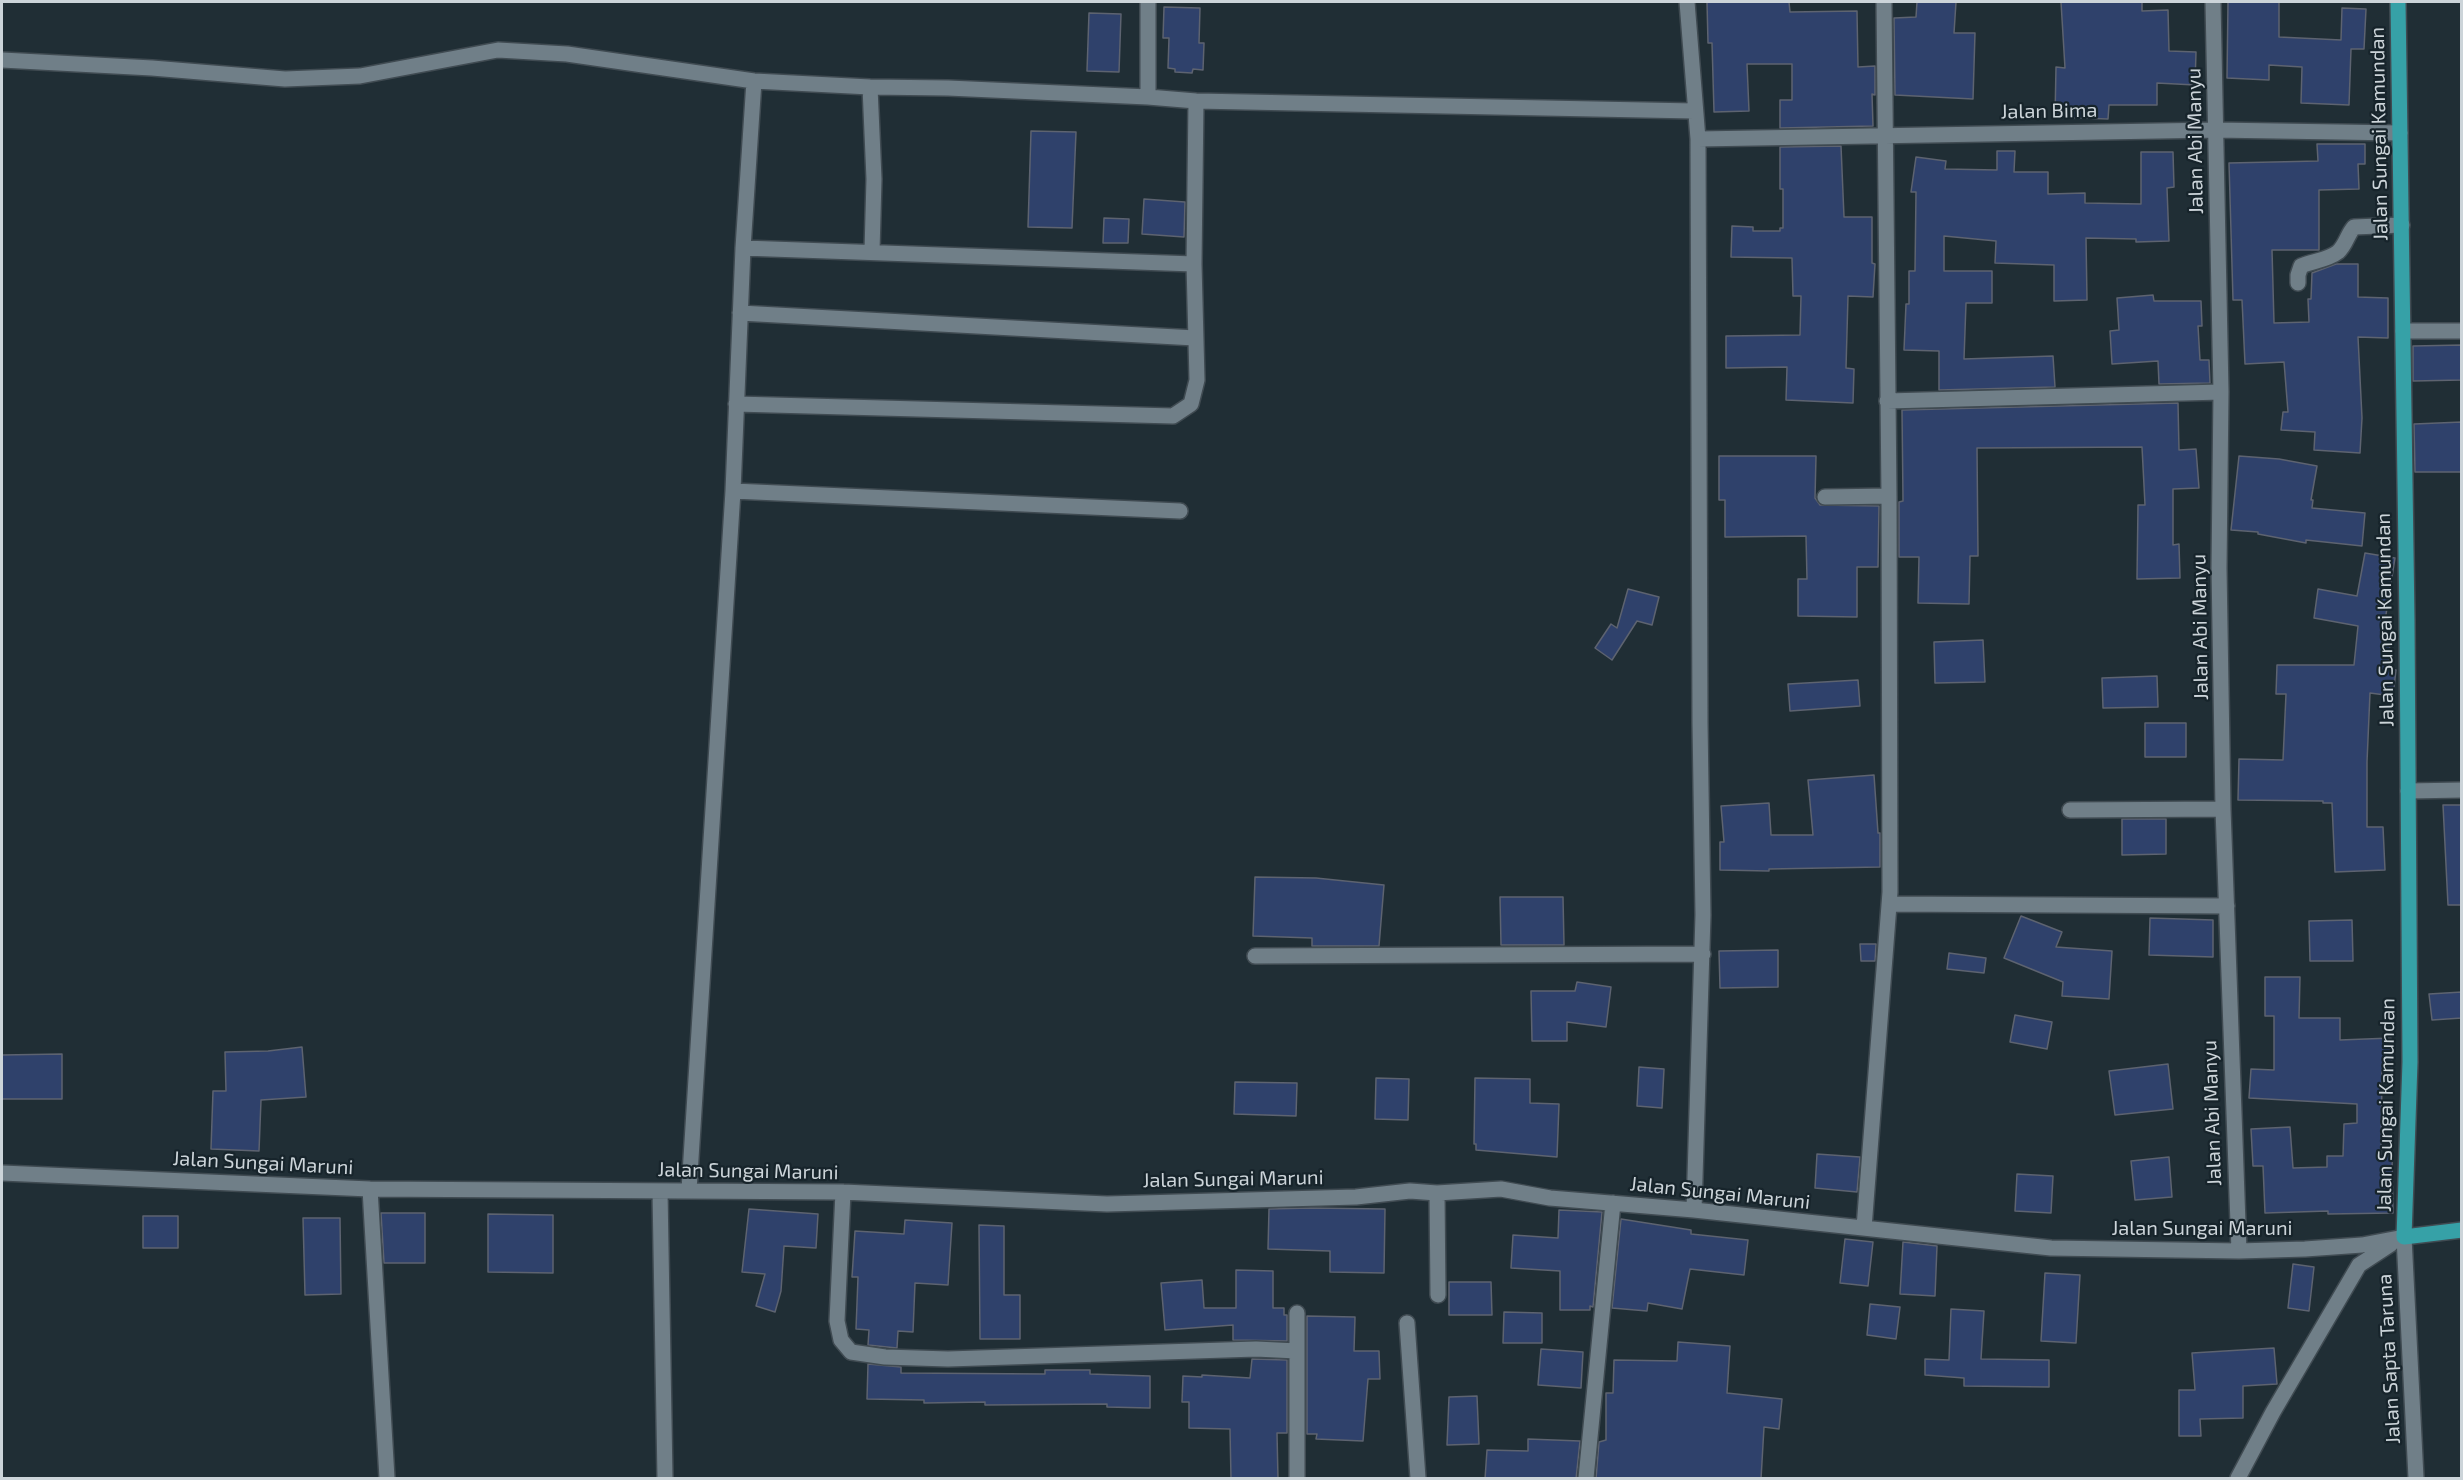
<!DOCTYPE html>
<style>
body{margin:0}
#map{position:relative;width:2463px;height:1480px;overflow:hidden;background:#202e35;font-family:"Exo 2",sans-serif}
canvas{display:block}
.frame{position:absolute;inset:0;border:3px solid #ccd4d9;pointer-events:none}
</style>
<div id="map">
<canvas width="2463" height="1480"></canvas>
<div class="frame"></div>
</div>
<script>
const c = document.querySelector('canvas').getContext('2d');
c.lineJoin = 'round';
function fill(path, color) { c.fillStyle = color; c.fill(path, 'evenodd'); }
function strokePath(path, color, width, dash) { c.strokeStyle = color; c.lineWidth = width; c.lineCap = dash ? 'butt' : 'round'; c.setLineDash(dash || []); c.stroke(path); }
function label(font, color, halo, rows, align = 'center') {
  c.font = font + ' "Exo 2",sans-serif'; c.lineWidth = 4.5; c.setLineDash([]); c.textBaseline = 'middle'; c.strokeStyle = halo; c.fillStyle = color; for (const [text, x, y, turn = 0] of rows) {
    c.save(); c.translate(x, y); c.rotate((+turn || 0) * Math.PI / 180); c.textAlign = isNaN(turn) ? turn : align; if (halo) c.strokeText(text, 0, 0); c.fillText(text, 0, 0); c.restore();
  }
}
const building = new Path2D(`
 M 1707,2 L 1789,2 L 1790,12 L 1857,11 L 1858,67 L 1875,66 L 1875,95 L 1872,94 L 1873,126 L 1780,128 L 1780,100 L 1792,100 L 1792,64 L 1747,64 L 1749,111 L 1714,112 L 1712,43 L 1708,43 Z
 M 1917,2 L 1956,2 L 1954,33 L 1975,33 L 1973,99 L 1895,95 L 1894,18 L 1916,17 Z
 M 2061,2 L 2142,2 L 2142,11 L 2168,10 L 2169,51 L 2196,52 L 2195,85 L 2157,83 L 2157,105 L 2109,105 L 2108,119 L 2055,117 L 2056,67 L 2065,68 Z
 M 2228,2 L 2279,2 L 2279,37 L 2341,40 L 2342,8 L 2366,9 L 2364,49 L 2351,49 L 2349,105 L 2301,103 L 2302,67 L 2269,65 L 2269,80 L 2227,78 Z
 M 1164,7 L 1200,8 L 1199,43 L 1204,43 L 1203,70 L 1193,69 L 1192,73 L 1175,72 L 1175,69 L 1168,68 L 1169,38 L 1163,38 Z
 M 1089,13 L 1121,14 L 1119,72 L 1087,71 Z
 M 1031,131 L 1076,132 L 1072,228 L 1028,227 Z
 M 2317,144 L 2365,144 L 2365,164 L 2358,164 L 2359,189 L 2319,190 L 2319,250 L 2272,250 L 2274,323 L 2309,322 L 2308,299 L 2311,299 L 2312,273 L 2336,264 L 2358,264 L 2358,297 L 2388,298 L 2388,338 L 2358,337 L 2362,418 L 2360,453 L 2314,450 L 2315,432 L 2281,430 L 2283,412 L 2288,412 L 2284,362 L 2245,364 L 2242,300 L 2233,300 L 2229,163 L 2318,161 Z
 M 1841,146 L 1844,217 L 1872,217 L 1872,263 L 1875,264 L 1873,297 L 1848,296 L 1846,368 L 1854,369 L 1853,403 L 1786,400 L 1787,367 L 1726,368 L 1726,336 L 1800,335 L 1801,296 L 1793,296 L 1792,258 L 1731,257 L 1732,226 L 1753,227 L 1753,231 L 1780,231 L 1780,228 L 1783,228 L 1783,189 L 1780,189 L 1780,147 Z
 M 1997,151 L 2015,151 L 2014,172 L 2048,172 L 2048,194 L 2085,193 L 2085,203 L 2141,204 L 2141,152 L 2173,152 L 2174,187 L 2167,188 L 2169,241 L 2136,242 L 2136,239 L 2086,238 L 2087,300 L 2054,301 L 2054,265 L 1995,263 L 1996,241 L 1944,236 L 1944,271 L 1992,271 L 1992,303 L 1966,303 L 1964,359 L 2053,356 L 2055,387 L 1939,390 L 1939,351 L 1904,350 L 1906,304 L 1909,304 L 1909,271 L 1915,271 L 1916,192 L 1911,192 L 1916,157 L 1946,161 L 1945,169 L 1997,170 Z
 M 1144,199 L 1185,202 L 1184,237 L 1142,234 Z
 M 1104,218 L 1129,219 L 1128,243 L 1103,243 Z
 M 2153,295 L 2154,301 L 2201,301 L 2202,326 L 2198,326 L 2200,360 L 2209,360 L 2210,383 L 2159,384 L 2158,361 L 2112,364 L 2110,331 L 2119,330 L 2117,298 Z
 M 2462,345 L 2462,380 L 2413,381 L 2413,346 Z
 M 2178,403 L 2179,450 L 2196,449 L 2199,488 L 2173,489 L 2173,545 L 2179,544 L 2180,578 L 2137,579 L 2138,505 L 2145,505 L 2142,447 L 1977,448 L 1978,556 L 1970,556 L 1969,604 L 1918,603 L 1919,557 L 1899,557 L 1899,502 L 1903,501 L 1902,410 Z
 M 2462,422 L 2462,472 L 2415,472 L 2414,424 Z
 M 1719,456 L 1816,456 L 1815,498 L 1820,505 L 1879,506 L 1878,567 L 1857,567 L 1857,617 L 1798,616 L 1798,579 L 1807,579 L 1806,536 L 1725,537 L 1725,500 L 1719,500 Z
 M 2239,456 L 2279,459 L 2317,466 L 2311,500 L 2313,500 L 2312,508 L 2365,513 L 2362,546 L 2306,540 L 2306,543 L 2258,534 L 2258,532 L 2231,530 Z
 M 2365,553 L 2395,558 L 2384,627 L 2391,627 L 2388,669 L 2396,670 L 2393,696 L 2370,693 L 2367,762 L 2367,827 L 2383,827 L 2385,870 L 2335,872 L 2332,803 L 2323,803 L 2323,801 L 2238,800 L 2239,759 L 2283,760 L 2286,694 L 2276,694 L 2277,665 L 2354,665 L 2358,626 L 2314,618 L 2318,589 L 2357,596 Z
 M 1628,589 L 1659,597 L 1652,625 L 1637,621 L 1612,660 L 1595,648 L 1611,624 L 1617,628 Z
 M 1983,640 L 1985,682 L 1935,683 L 1934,642 Z
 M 2157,676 L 2158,707 L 2103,708 L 2102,678 Z
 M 1858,680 L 1860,706 L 1790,711 L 1788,684 Z
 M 2145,723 L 2186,723 L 2186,757 L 2145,757 Z
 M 1874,775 L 1878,833 L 1880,833 L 1880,867 L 1769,869 L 1769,871 L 1720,870 L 1720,842 L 1724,842 L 1721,806 L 1769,803 L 1771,835 L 1813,835 L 1808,780 Z
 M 2443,805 L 2462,805 L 2462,905 L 2448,905 Z
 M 2122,819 L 2166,819 L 2166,854 L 2122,855 Z
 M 1255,877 L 1316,878 L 1384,885 L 1379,946 L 1312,946 L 1312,938 L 1253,936 Z
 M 1500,897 L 1563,897 L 1564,945 L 1501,945 Z
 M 2021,916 L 2062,932 L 2056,947 L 2112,951 L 2109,999 L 2062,996 L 2063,982 L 2004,958 Z
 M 2150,918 L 2213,920 L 2213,957 L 2149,955 Z
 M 2352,920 L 2353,961 L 2310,961 L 2309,921 Z
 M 1860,944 L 1876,944 L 1875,961 L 1861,961 Z
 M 1778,950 L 1778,987 L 1720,988 L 1719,951 Z
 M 1949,953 L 1986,958 L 1984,973 L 1947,969 Z
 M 2265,977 L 2300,977 L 2299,1018 L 2340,1018 L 2340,1040 L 2391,1038 L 2392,1071 L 2382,1071 L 2381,1156 L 2392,1155 L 2393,1213 L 2328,1214 L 2328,1211 L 2265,1213 L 2263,1166 L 2253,1166 L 2251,1129 L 2290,1127 L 2293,1168 L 2327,1167 L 2327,1156 L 2343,1156 L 2344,1124 L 2357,1123 L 2357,1104 L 2249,1098 L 2251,1069 L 2274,1070 L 2274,1016 L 2265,1016 Z
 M 1577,982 L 1611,987 L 1606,1027 L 1567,1022 L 1567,1041 L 1532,1041 L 1531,991 L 1575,991 Z
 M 2462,992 L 2462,1018 L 2432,1020 L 2429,994 Z
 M 2015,1015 L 2052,1022 L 2047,1049 L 2010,1042 Z
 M 302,1047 L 306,1097 L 261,1100 L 259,1151 L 211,1149 L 213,1091 L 226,1091 L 225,1052 L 268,1051 Z
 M 62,1054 L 62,1099 L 2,1099 L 2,1055 Z
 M 2168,1064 L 2173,1109 L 2115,1115 L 2109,1071 Z
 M 1639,1067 L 1664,1069 L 1662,1108 L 1637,1106 Z
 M 1376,1078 L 1409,1079 L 1408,1120 L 1375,1119 Z
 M 1475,1078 L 1530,1079 L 1530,1103 L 1559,1104 L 1557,1157 L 1476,1150 L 1476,1144 L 1474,1144 Z
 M 1235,1082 L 1297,1083 L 1296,1116 L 1234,1114 Z
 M 1817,1154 L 1860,1157 L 1857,1192 L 1815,1188 Z
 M 2169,1157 L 2172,1197 L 2135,1200 L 2131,1161 Z
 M 2017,1174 L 2053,1176 L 2051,1213 L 2015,1211 Z
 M 1311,1208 L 1385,1209 L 1384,1273 L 1330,1272 L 1330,1251 L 1268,1249 L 1269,1209 Z
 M 749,1209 L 818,1214 L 816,1248 L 784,1246 L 781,1291 L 775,1312 L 756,1306 L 765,1274 L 742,1272 Z
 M 1559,1210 L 1602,1212 L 1593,1307 L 1590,1306 L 1590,1310 L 1560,1310 L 1560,1271 L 1511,1268 L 1513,1235 L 1558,1238 Z
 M 381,1213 L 425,1213 L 425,1263 L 384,1263 Z
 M 488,1214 L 553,1215 L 553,1273 L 488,1272 Z
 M 143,1216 L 178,1216 L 178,1248 L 143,1248 Z
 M 303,1218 L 340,1218 L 341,1294 L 305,1295 Z
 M 1621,1219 L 1691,1230 L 1691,1234 L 1748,1240 L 1744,1275 L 1690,1269 L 1682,1309 L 1648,1303 L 1647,1311 L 1612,1308 Z
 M 905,1220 L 952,1223 L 948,1285 L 915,1283 L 913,1332 L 898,1331 L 897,1348 L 868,1345 L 869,1330 L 856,1329 L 858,1277 L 852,1277 L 855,1231 L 904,1234 Z
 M 979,1225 L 1004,1226 L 1004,1295 L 1020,1295 L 1020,1339 L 980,1339 Z
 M 1845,1239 L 1873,1242 L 1868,1286 L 1840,1283 Z
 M 1903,1242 L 1937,1246 L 1935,1296 L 1900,1294 Z
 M 2293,1264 L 2314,1267 L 2309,1311 L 2288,1308 Z
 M 1236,1270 L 1273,1271 L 1273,1308 L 1284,1308 L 1284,1315 L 1287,1315 L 1287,1341 L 1233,1340 L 1233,1325 L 1165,1330 L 1161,1283 L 1202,1280 L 1204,1308 L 1236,1308 Z
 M 2045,1273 L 2080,1275 L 2076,1343 L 2041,1341 Z
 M 1449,1282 L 1491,1282 L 1492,1315 L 1449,1315 Z
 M 1870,1304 L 1900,1307 L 1896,1339 L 1867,1335 Z
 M 1951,1309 L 1984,1311 L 1981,1359 L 2049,1360 L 2049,1387 L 1964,1386 L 1964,1378 L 1925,1375 L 1925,1359 L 1949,1360 Z
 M 1504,1312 L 1542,1313 L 1542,1343 L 1503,1343 Z
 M 1307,1316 L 1355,1317 L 1354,1351 L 1379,1351 L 1380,1379 L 1368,1379 L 1363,1441 L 1316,1439 L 1317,1434 L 1307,1434 Z
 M 1678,1342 L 1730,1346 L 1727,1393 L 1782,1399 L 1779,1429 L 1764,1427 L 1761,1479 L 1596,1479 L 1599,1442 L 1606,1440 L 1606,1393 L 1613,1393 L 1614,1360 L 1677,1361 Z
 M 2274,1348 L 2277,1384 L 2243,1386 L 2243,1418 L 2200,1419 L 2201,1436 L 2179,1436 L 2179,1390 L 2195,1390 L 2192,1353 Z
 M 1541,1349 L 1583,1352 L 1581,1388 L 1538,1385 Z
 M 1252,1359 L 1287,1360 L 1287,1433 L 1277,1433 L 1278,1479 L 1231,1479 L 1230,1429 L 1189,1428 L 1189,1402 L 1182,1402 L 1183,1376 L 1202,1377 L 1202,1375 L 1250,1378 Z
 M 868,1364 L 901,1367 L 901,1373 L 1045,1374 L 1045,1370 L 1090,1370 L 1090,1374 L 1150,1376 L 1150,1408 L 1107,1407 L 1107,1404 L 985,1405 L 985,1402 L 924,1403 L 924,1400 L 867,1399 Z
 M 1477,1396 L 1479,1444 L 1447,1445 L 1449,1397 Z
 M 1528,1439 L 1580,1441 L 1576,1479 L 1485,1479 L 1487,1450 L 1528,1451 Z`);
fill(building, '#2f416b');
strokePath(building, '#5d6370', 1.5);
const minor = new Path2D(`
 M 1687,2 L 1698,139 L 1700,723 L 1703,915 L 1694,1210
 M 2213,2 L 2221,392 L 2219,568 L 2223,809 L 2239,1251
 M 2,60 L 152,68 L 285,79 L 360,76 L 498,50 L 567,54 L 754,81 L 870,87 L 948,88 L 1148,97 L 1196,101 L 1694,111
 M 870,87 L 874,179 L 872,251
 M 1148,97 L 1148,2
 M 1698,139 L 2216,130 L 2400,133
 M 743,248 L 1194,264
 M 2298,283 L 2298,275 L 2301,266 C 2313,261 2328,260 2338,252 C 2346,245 2347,235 2354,227 L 2402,225
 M 740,313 L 1195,338
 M 2403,331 L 2462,331
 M 1887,401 L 2221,392
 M 736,404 L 1173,416 L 1191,404 L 1197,380 L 1194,264 L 1196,101
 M 733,491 L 1180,511
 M 1825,497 L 1889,496 L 1884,2
 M 2408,791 L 2462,790
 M 2070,810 L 2223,809
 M 1889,904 L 2227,906
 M 1255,956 L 1703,954
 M 2,1173 L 370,1189 L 843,1192 L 1107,1204 L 1356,1197 L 1410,1191 L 1437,1193 L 1501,1189 L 1550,1198 L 1694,1210 L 2051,1248 L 2239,1251 L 2305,1249 L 2362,1245 L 2404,1237
 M 370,1189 L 387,1478
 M 689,1190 L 733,491 L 743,248 L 754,81
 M 660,1191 L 665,1478
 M 843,1192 L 837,1321 L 841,1340 L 851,1352 L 885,1357 L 948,1359 L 1256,1349 L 1297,1351 L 1297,1478
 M 1437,1193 L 1438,1295
 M 1864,1228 L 1890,892 L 1889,496
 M 2404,1237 L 2416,1478
 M 1407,1323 L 1418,1478
 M 1297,1351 L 1297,1313
 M 1586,1478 L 1613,1203
 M 2238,1478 L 2273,1412 L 2359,1265 L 2391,1244`);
const major = new Path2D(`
 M 2398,2 L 2407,620 L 2410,1062 L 2404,1237 L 2462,1230`);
strokePath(minor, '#404b52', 18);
strokePath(major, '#404b52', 18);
strokePath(minor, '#707f88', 15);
strokePath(major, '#36a1a7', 15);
label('20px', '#ccd4d9', '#17242b', [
 ["Jalan Bima",2049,111,-1],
 ["Jalan Sungai Kamundan",2379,134,-91],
 ["Jalan Abi Manyu",2195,141,-91],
 ["Jalan Sungai Kamundan",2385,620,-91],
 ["Jalan Abi Manyu",2200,627,-91],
 ["Jalan Sungai Kamundan",2386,1105,-89],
 ["Jalan Abi Manyu",2212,1113,-92],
 ["Jalan Sungai Maruni",263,1163,3],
 ["Jalan Sungai Maruni",748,1171,1],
 ["Jalan Sungai Maruni",1233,1179,-1],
 ["Jalan Sungai Maruni",1720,1193,6],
 ["Jalan Sungai Maruni",2202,1228],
 ["Jalan Sapta Taruna",2389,1359,-93]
]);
</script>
